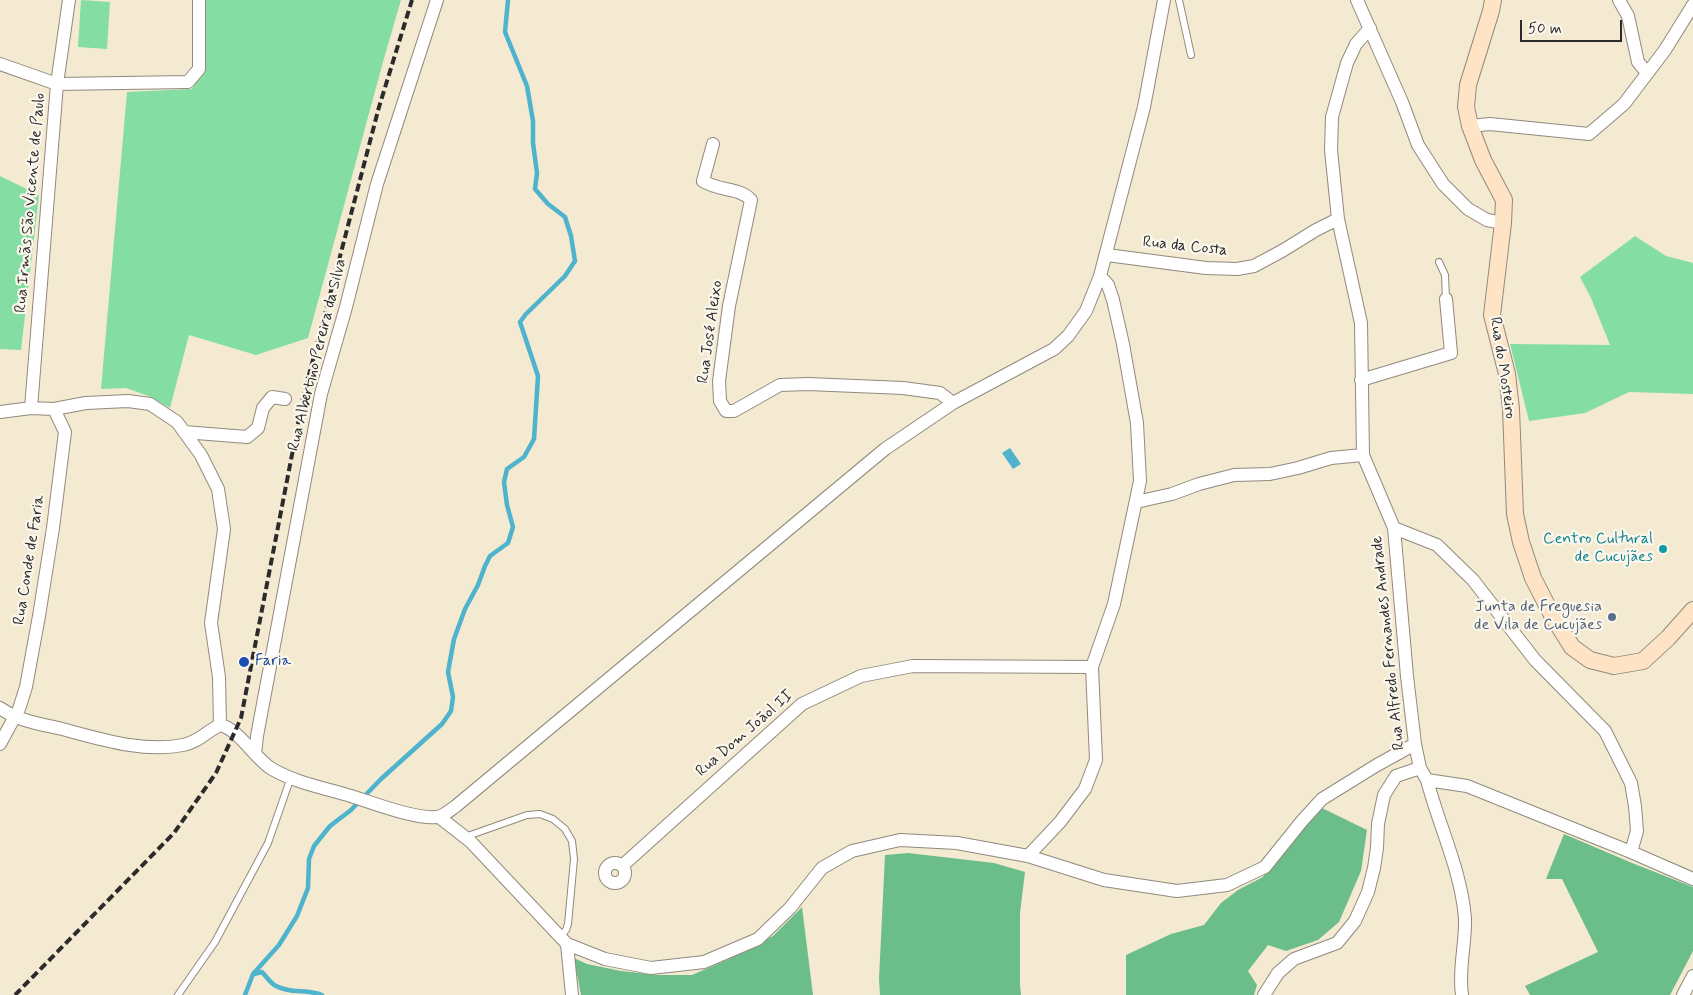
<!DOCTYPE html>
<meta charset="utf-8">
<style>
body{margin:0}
#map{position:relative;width:1693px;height:995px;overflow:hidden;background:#f4e9d1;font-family:Mynerve,sans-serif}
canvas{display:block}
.scale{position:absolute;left:1520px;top:20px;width:102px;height:22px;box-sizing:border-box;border:2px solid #2b2b2b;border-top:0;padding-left:6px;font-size:15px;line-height:18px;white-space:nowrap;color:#2b2b2b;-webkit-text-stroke:4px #fbf7ec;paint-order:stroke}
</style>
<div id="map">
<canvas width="1693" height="995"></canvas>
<div class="scale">50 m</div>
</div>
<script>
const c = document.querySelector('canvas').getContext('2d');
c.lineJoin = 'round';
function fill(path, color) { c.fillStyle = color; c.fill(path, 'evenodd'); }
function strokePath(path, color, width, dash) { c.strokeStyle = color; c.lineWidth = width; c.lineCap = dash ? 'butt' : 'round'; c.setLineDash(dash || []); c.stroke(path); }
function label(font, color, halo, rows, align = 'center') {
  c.font = font + ' Mynerve,sans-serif'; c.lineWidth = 4.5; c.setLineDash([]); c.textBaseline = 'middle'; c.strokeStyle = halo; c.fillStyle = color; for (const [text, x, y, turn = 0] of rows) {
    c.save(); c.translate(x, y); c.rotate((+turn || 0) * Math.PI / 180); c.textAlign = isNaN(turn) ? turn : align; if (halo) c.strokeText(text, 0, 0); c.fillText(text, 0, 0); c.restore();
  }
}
fill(new Path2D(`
 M 81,0 L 110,2 L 107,49 L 78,47 Z
 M 204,0 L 401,0 L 383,62 L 308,338 L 256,355 L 189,335 L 170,408 L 151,397 L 126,388 L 101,389 L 127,92 L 192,89 L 202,73 L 205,52 Z
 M 0,176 L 39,195 L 21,350 L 0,349 Z
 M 1635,236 L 1666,256 L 1693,263 L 1693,394 L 1629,392 L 1585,413 L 1529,421 L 1510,344 L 1610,345 L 1591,298 L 1580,277 Z`), '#84dea4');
fill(new Path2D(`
 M 1320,807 L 1367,830 L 1361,871 L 1339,922 L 1318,940 L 1286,951 L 1268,945 L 1248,971 L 1257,985 L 1254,995 L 1126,995 L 1126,955 L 1171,934 L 1204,925 L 1221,903 L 1238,890 L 1263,877 L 1276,857 Z
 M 1564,834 L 1632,863 L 1693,887 L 1693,951 L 1670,995 L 1530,995 L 1525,986 L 1598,952 L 1562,879 L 1546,879 Z
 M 908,853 L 994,863 L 1025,872 L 1020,913 L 1020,985 L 1021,995 L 880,995 L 879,979 L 885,855 Z
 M 802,907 L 813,995 L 581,995 L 574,958 L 587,964 L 621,971 L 657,975 L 692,975 L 729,959 L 773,936 Z`), '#6bbd8a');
fill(new Path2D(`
 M 1010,448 L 1021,464 L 1013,469 L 1002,453 Z`), '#4eb3cc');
strokePath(new Path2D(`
 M 254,974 L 262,972 C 266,976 270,983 276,986 C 290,994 308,989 322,995
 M 245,995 L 253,974 L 279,945 L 297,916 L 308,888 L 309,859 L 314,846 L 330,826 L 351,810 L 381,779 L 442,724 L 451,711 L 453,697 L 448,672 L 454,639 L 465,609 L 478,585 L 485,566 L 490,556 L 508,543 L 513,527 L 507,505 L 504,482 L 507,469 L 524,457 L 534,439 L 538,376 L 520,322 L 526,314 L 565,276 L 575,261 L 571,236 L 565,217 L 548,204 L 535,189 L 537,173 L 533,143 L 533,121 L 527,86 L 505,32 L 508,0`), '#4eb3cc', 4.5);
const lane = new Path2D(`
 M 1179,0 L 1191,55
 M 1439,262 L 1445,275 L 1446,299
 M 465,837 L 527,815 L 540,814 L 553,819 L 565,829 L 572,841 L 574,859 L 568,924 L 566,930 L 560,937
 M 178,995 L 215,942 L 268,843 L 291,777`);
const street = new Path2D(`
 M 1357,0 L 1402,102 L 1418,145 L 1443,184 L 1468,209 L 1487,220 L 1503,223
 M 1619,0 L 1628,16 L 1638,62 L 1647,73
 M 1370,28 L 1356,44 L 1347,63 L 1332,117 L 1331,150 L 1338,219 L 1361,323 L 1363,455 L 1394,528 L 1407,676 L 1415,744 L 1420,768 L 1427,780 C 1439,826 1461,870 1465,918 C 1466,944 1458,969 1462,995
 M 0,64 L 57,84 L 188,82 L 199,69 L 199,0
 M 1470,126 L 1490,124 L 1589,134 L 1624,104 L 1665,50 L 1693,5
 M 713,144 L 703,181 C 718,191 739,187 751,200 L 729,306 L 719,381 L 720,401 L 726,411 L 734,411 L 780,385 L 808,384 L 903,388 L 940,393 L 953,403
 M 1107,255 L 1206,268 L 1237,269 L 1254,266 L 1282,251 L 1316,230 L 1338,219
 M 1361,380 L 1451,353 L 1446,299
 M 31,408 L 57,84 L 69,0
 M 0,412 L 31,408 L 54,409 L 86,403 L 128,401 L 150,404 L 177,422 L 201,455 L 218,489 L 224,529 L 211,623 L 219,677 L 220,725
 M 184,432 L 247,437 L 258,428 L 263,408 L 272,397 L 285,399
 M 1136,502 L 1172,494 L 1199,484 L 1234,475 L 1270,474 L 1298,468 L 1331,458 L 1363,455
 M 1394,528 L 1437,545 L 1473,580 L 1535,660 L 1605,731 L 1631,783 L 1635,806 L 1637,831 L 1631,852
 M 0,708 C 18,721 41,724 62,729 C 100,739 144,753 183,745 C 199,742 207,731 220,725
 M 220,725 C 238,728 255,759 272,769 C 296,783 325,788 351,796 C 373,803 415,819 436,817 C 443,817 450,810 456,806 L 885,449 L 953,403 L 1054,349 L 1068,336 L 1086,311 L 1100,276 L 1144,107 L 1164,0
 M 0,744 L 19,709 L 26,687 L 39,616 L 53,528 L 65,432 L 54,409
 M 255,754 L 257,736 L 321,394 L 346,307 L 377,184 L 437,0
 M 1427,780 L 1467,786 L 1631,852 L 1693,879
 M 439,817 L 470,841 L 567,944 L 605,959 L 651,968 L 704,962 L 758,939 L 790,908 L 822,868 L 852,851 L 900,840 L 957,843 L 1028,856 L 1104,880 L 1177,891 L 1227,885 L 1265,867 L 1302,821 L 1322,799 L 1377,765 L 1415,744
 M 1028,856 L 1060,822 L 1085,789 L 1096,760 L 1092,667 L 1114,604 L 1140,481 L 1137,423 L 1123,344 L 1113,300 L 1108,285 L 1100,276
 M605 873a10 10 0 1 1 20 0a10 10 0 1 1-20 0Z
 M 622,866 L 802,704 L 861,676 L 913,666 L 1092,667
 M 567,944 L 572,995
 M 1264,995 L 1278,973 L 1294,959 L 1337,943 L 1355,921 L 1368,892 L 1374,868 L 1377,848 L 1378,824 L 1384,795 L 1396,776 L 1420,768
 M 1683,995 L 1693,976`);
const secondary = new Path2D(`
 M 1493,0 L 1491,11 L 1468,85 L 1466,107 L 1470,126 L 1483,160 L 1504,200 L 1503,223 L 1492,315 L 1507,374 L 1511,409 L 1515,514 L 1521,542 L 1533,578 L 1552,615 L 1572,647 L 1590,660 L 1614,666 L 1643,661 L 1668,638 L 1693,610`);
strokePath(lane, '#908a7e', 8);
strokePath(street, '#908a7e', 14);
strokePath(secondary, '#908a7e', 18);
strokePath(lane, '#fff', 6);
strokePath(street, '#fff', 12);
strokePath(secondary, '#fee4c5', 16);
strokePath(new Path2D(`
 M 15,995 L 174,833 L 216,773 L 241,718 L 303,398 L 379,107 L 412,0`), '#2b2b2b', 4, [8, 4]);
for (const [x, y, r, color] of [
 [1663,549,5,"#0f9aa8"],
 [1612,617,5,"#5c6f8a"],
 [244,662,6,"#1a4fb4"]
]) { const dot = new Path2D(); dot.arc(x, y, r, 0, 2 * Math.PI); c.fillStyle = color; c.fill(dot); strokePath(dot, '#fbf7ec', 2); }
label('16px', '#2b2b2b', '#fbf7ec', [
 ["Rua Irmãs São Vicente de Paulo",31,203,-85],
 ["Rua da Costa",1185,247,6],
 ["Rua José Aleixo",711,332,-82],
 ["Rua Albertino Pereira da Silva",318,355,-76],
 ["Rua do Mosteiro",1502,368,81],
 ["Rua Conde de Faria",30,560,-81],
 ["Rua Alfredo Fernandes Andrade",1389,643,-96],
 ["Rua Dom Joãol II",745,734,-41]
]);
label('16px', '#0d838f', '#fbf7ec', [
 ["Centro Cultural",1653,540],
 ["de Cucujães",1653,558]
], 'right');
label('16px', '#4e5e75', '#fbf7ec', [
 ["Junta de Freguesia",1602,608],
 ["de Vila de Cucujães",1602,626]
], 'right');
label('16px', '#164399', '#fbf7ec', [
 ["Faria",255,662]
], 'left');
</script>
